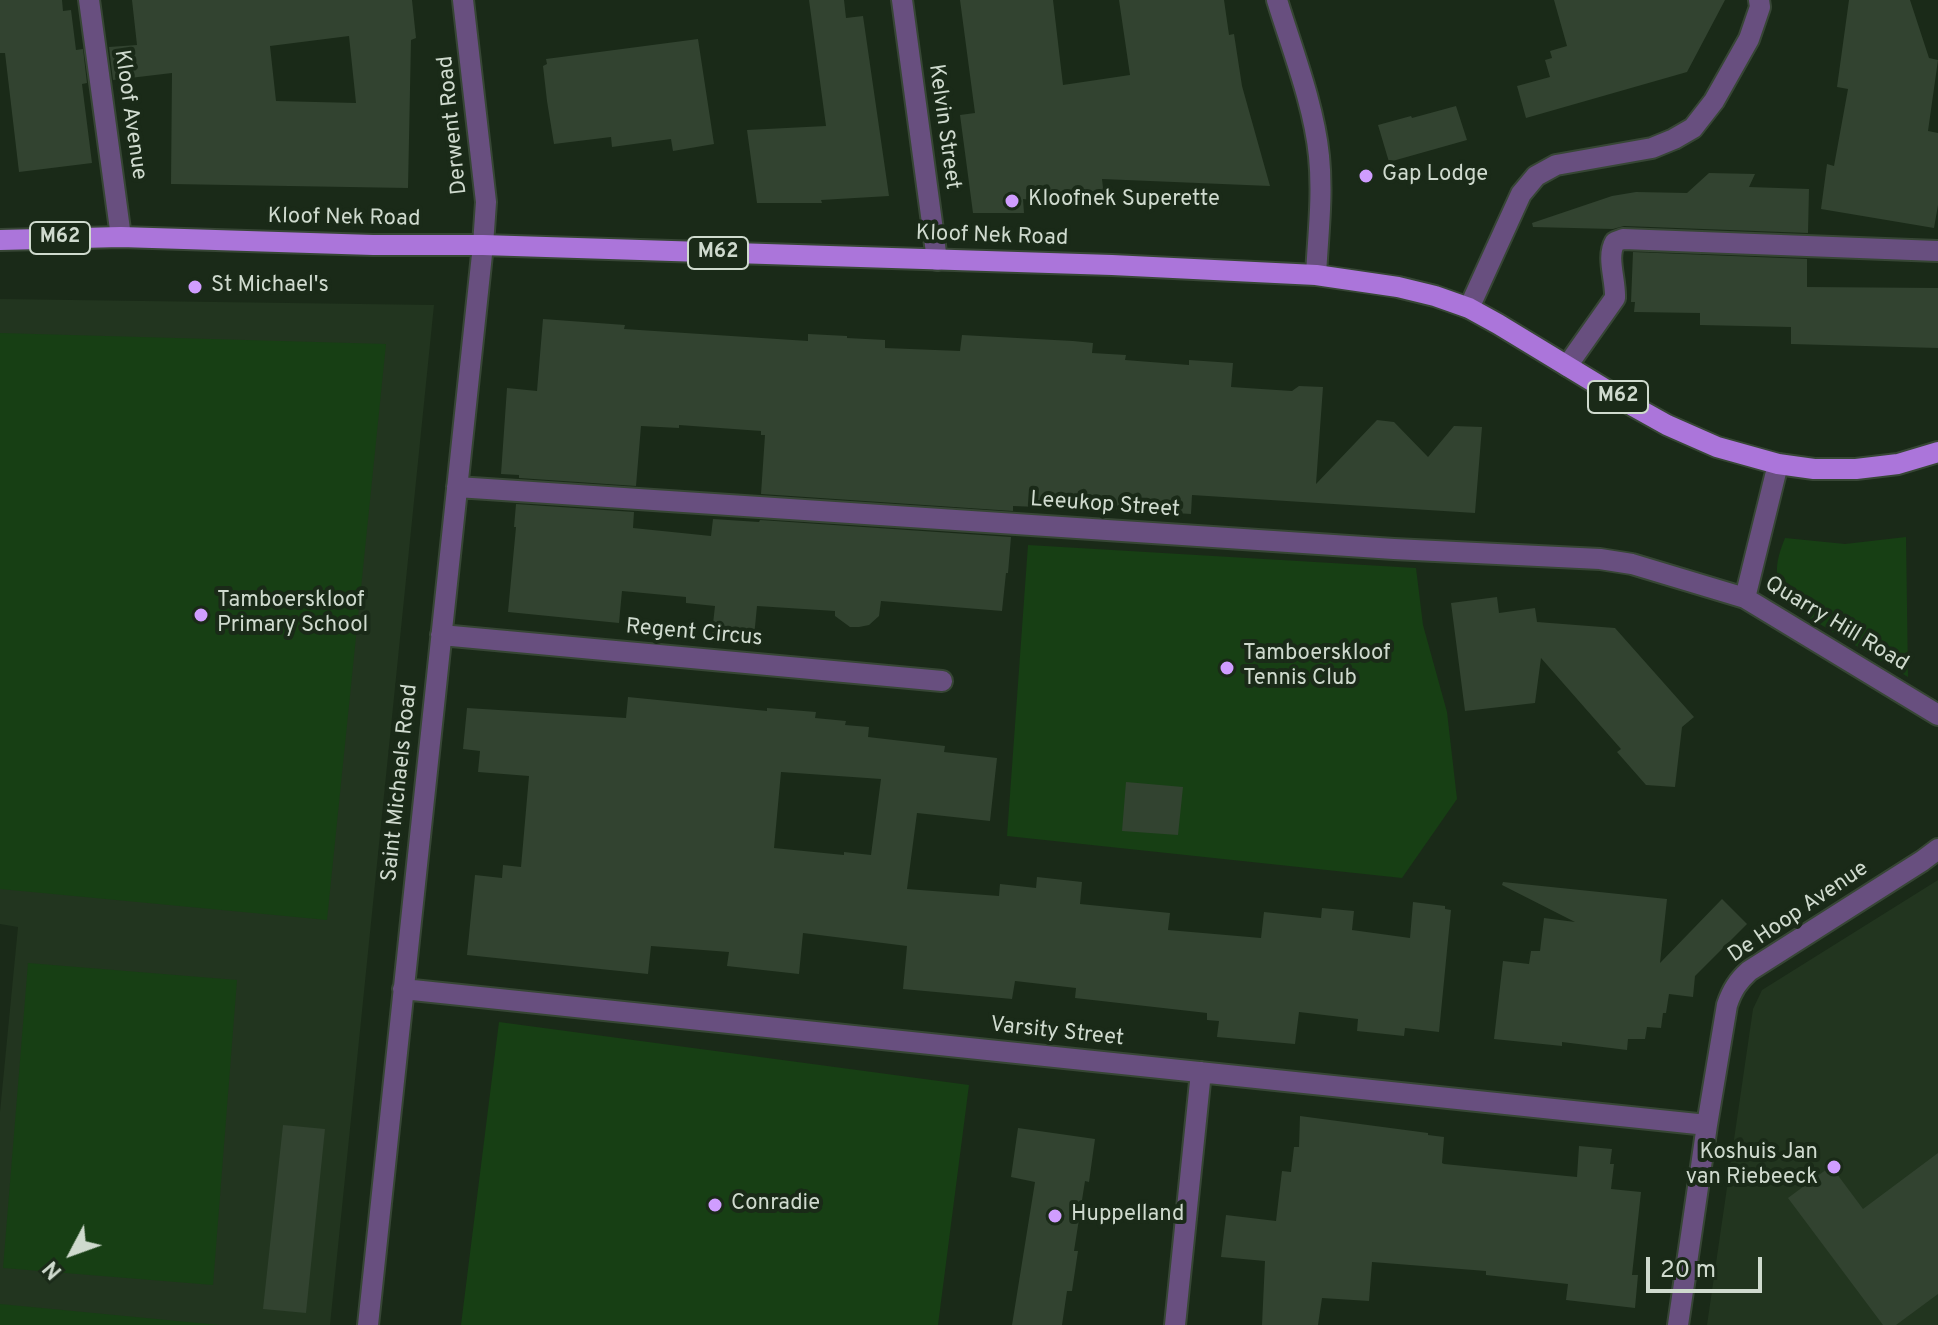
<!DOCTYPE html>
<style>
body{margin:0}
#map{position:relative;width:1938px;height:1325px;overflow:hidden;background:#1a2a18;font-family:Overpass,sans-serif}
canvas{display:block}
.north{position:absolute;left:32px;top:1213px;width:80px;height:80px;-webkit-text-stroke:6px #1a2a18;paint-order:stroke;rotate:229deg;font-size:22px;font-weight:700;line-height:32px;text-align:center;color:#cfdace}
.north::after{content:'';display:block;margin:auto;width:28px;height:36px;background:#cfdace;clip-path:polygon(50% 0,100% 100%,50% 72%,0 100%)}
.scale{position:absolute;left:1646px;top:1257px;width:116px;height:36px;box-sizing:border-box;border:4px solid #cfdace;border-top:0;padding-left:10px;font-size:24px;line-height:28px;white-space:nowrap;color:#cfdace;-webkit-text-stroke:6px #1a2a18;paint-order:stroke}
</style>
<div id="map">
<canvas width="1938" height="1325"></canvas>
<div class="north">N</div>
<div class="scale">20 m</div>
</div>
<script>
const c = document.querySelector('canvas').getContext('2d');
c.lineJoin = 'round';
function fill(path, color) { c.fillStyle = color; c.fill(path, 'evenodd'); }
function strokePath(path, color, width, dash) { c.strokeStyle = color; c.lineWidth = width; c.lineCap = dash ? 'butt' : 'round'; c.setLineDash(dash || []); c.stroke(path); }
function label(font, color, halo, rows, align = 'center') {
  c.font = font + ' Overpass,sans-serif'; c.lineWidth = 8; c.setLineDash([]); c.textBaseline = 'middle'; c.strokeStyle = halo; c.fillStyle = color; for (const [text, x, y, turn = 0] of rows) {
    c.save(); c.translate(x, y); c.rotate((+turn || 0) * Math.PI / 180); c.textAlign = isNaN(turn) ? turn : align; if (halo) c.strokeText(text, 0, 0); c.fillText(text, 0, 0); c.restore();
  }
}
fill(new Path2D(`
 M 0,299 L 434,305 L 330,1325 L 0,1325 L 0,1112 L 18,927 L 0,924 Z
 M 1938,880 L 1938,1325 L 1707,1325 L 1753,1009 L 1762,990 Z`), '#22351f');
fill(new Path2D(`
 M 0,333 L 386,344 L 327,920 L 0,889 Z
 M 1906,537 L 1908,677 L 1803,614 C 1774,590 1771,572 1785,538 L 1845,544 Z
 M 1028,545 L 1416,568 L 1423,625 L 1447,712 L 1457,799 L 1402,878 L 1007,836 Z
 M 28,963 L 237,980 L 213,1285 L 3,1268 Z
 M 499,1022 L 969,1085 L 938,1325 L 461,1325 Z
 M 0,1304 L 219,1325 L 0,1325 Z`), '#173f14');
fill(new Path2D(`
 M 0,0 L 62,0 L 63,11 L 71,10 L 76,50 L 83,49 L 87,83 L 82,84 L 92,163 L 19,172 L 5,53 L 0,53 Z
 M 132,0 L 412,0 L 416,38 L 411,40 L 408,188 L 171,184 L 172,73 L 113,80 L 109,47 L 137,45 ZM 349,36 L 356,103 L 276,101 L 270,46 Z
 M 809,0 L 844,0 L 846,18 L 863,16 L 889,196 L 821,200 L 822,203 L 757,203 L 747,130 L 826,126 Z
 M 960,0 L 1053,0 L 1063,85 L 1130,75 L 1119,0 L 1224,0 L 1229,35 L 1234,34 L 1242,86 L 1270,186 L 1102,179 L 1105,205 L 1065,204 L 1023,199 L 1024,213 L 973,213 L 960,115 L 975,113 Z
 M 1554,0 L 1725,0 L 1687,72 L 1526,118 L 1517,86 L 1550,77 L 1545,60 L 1552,58 L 1550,51 L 1567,46 Z
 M 1849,0 L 1910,0 L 1929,58 L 1938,60 L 1928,131 L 1938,133 L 1938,205 L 1934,228 L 1821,209 L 1827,164 L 1834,166 L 1848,89 L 1837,87 Z
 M 698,39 L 714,144 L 673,151 L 671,139 L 612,147 L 611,137 L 554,144 L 547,101 L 543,66 L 547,64 L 546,59 Z
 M 1456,106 L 1467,140 L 1389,162 L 1378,125 L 1411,116 L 1412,118 Z
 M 1709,173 L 1755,174 L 1749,187 L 1809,189 L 1808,233 L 1624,226 L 1613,229 L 1533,227 L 1532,223 L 1612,196 L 1636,192 L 1687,193 Z
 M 1633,252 L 1807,259 L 1807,287 L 1938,288 L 1938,348 L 1791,344 L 1791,327 L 1700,325 L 1700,313 L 1634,312 L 1635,302 L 1631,302 Z
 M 543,319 L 625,325 L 624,329 L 808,341 L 808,334 L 847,336 L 847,338 L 885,340 L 885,348 L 960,351 L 962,335 L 1073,341 L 1093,343 L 1092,353 L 1126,355 L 1125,360 L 1189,365 L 1189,360 L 1233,363 L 1231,387 L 1292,391 L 1299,386 L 1323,387 L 1316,484 L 1377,420 L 1394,422 L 1428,457 L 1454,426 L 1482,427 L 1475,513 L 1192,495 L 1191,514 L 1065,506 L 1064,508 L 1013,506 L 1013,511 L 761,494 L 765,435 L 761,435 L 761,431 L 679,425 L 679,428 L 641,426 L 636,486 L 519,478 L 519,475 L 501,474 L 507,388 L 537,391 Z
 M 516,504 L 634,512 L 633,528 L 711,536 L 713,519 L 759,522 L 760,520 L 1011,537 L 1008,573 L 1006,573 L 1002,611 L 881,601 L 879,616 L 869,625 L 859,627 L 850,627 L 835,616 L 835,611 L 757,606 L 754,637 L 712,633 L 715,606 L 686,603 L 686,597 L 622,591 L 619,623 L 508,612 L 516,527 L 514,527 Z
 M 1497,597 L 1499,613 L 1535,608 L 1537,622 L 1615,628 L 1694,717 L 1682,727 L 1675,787 L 1646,785 L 1617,752 L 1621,749 L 1541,658 L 1535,703 L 1465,711 L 1451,603 Z
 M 628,697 L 767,711 L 767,708 L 816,712 L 815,718 L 846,721 L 845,725 L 869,727 L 868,737 L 945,746 L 944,752 L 997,758 L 990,821 L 917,813 L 907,889 L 999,896 L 1000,884 L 1036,888 L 1037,877 L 1082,882 L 1080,904 L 1170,913 L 1168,930 L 1261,938 L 1264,912 L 1321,918 L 1322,908 L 1354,911 L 1352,930 L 1410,938 L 1413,902 L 1445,906 L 1445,909 L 1451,910 L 1439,1032 L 1405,1028 L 1404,1036 L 1357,1031 L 1358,1019 L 1299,1012 L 1295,1044 L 1217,1037 L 1219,1021 L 1207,1020 L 1207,1013 L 1075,998 L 1076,988 L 1015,981 L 1012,999 L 903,989 L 907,946 L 803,933 L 799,974 L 727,966 L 729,952 L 651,946 L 648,974 L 467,955 L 475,875 L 502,878 L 503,865 L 521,867 L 529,776 L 478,772 L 480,751 L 463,749 L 467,708 L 626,718 ZM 781,772 L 881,779 L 871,855 L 844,852 L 844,855 L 774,848 Z
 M 1126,782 L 1183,787 L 1178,835 L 1122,831 Z
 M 1503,882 L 1667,899 L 1660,963 L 1722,899 L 1747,924 L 1695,976 L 1693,997 L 1669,994 L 1666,1013 L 1663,1013 L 1661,1028 L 1647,1027 L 1645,1039 L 1628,1039 L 1627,1050 L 1562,1042 L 1562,1046 L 1494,1039 L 1503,961 L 1529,964 L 1531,951 L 1540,951 L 1544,918 L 1575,922 L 1502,885 Z
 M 1300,1116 L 1428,1133 L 1428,1135 L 1444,1137 L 1442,1163 L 1444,1164 L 1577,1177 L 1579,1146 L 1612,1149 L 1610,1164 L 1614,1164 L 1611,1189 L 1641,1192 L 1632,1275 L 1638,1275 L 1635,1308 L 1566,1300 L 1568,1284 L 1486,1275 L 1486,1271 L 1372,1262 L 1369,1301 L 1322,1298 L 1318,1325 L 1262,1325 L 1265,1261 L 1221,1257 L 1226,1215 L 1276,1221 L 1282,1171 L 1291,1172 L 1294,1147 L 1299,1147 Z
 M 283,1125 L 325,1129 L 306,1313 L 263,1309 Z
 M 1018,1128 L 1095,1139 L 1089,1182 L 1085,1181 L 1074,1251 L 1078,1251 L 1072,1291 L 1067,1291 L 1062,1325 L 1012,1325 L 1035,1182 L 1011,1177 Z
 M 1938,1153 L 1938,1294 L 1896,1325 L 1883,1325 L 1788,1198 L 1831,1166 L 1863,1209 Z`), '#324330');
const minor = new Path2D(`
 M 89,0 L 121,237
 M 902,0 L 937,260
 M 1277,0 C 1292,49 1314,105 1319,156 C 1323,196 1318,235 1316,275
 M 1469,308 L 1521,194 L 1536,176 L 1556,165 L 1652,148 L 1674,139 L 1693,128 L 1714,101 L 1749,39 L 1760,7 L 1759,0
 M 1567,366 L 1615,298 C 1616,280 1606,257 1615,242 L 1623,239 L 1938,251
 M 1778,464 L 1745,598 L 1938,715
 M 457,487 L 1394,549 L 1600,559 L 1632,564 L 1745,598
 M 441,635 L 942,681
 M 403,989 L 1707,1125
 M 368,1325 L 483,245 L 486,202 L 463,0
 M 1175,1325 L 1201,1072
 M 1678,1325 L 1707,1125 L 1727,1005 C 1732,990 1738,981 1749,971 L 1922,861 L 1938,849`);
const primary = new Path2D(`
 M 0,240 L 121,237 L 373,245 L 483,245 L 1112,265 L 1316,275 L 1398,287 L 1435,296 L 1469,308 L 1498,324 L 1633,406 L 1667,425 L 1717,447 L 1778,464 L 1814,469 L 1856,469 L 1898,464 L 1938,452`);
strokePath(minor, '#374635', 24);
strokePath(primary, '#374635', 24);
strokePath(minor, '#684f7f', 20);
strokePath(primary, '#ab75da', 20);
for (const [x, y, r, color] of [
 [1366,176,8,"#d09dff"],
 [1012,201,8,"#d09dff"],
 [195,287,8,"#d09dff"],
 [201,615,8,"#d09dff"],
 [1227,668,8,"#d09dff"],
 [1834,1167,8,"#d09dff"],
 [715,1205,8,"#d09dff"],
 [1055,1216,8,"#d09dff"]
]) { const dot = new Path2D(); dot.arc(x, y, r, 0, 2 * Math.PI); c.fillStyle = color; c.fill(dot); strokePath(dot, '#1a2a18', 3); }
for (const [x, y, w] of [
 [60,238,60],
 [718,253,60],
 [1618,397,60]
]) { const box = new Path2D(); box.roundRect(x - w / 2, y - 16, w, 32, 6); c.fillStyle = '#1a2a18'; c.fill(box); strokePath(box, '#cfdace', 2); }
label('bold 20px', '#cfdace', null, [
 ["M62",60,238],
 ["M62",718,253],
 ["M62",1618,397]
]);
label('22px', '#cfdace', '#1a2a18', [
 ["Kloof Avenue",129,115,82],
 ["Derwent Road",454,125,-96],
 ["Kelvin Street",943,127,82],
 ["Kloof Nek Road",344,219,1],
 ["Kloof Nek Road",992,237,2],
 ["Leeukop Street",1105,506,4],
 ["Quarry Hill Road",1836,625,31],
 ["Regent Circus",694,634,5],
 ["Saint Michaels Road",401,783,-84],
 ["De Hoop Avenue",1799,913,-34],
 ["Varsity Street",1057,1033,6]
]);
label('22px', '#cfdace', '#1a2a18', [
 ["Gap Lodge",1382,176],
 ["Kloofnek Superette",1028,201],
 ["St Michael's",211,287],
 ["Tamboerskloof",217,602],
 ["Primary School",217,627],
 ["Tamboerskloof",1243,655],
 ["Tennis Club",1243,680],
 ["Koshuis Jan",1818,1154,"right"],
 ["van Riebeeck",1818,1179,"right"],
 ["Conradie",731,1205],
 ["Huppelland",1071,1216]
], 'left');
</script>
